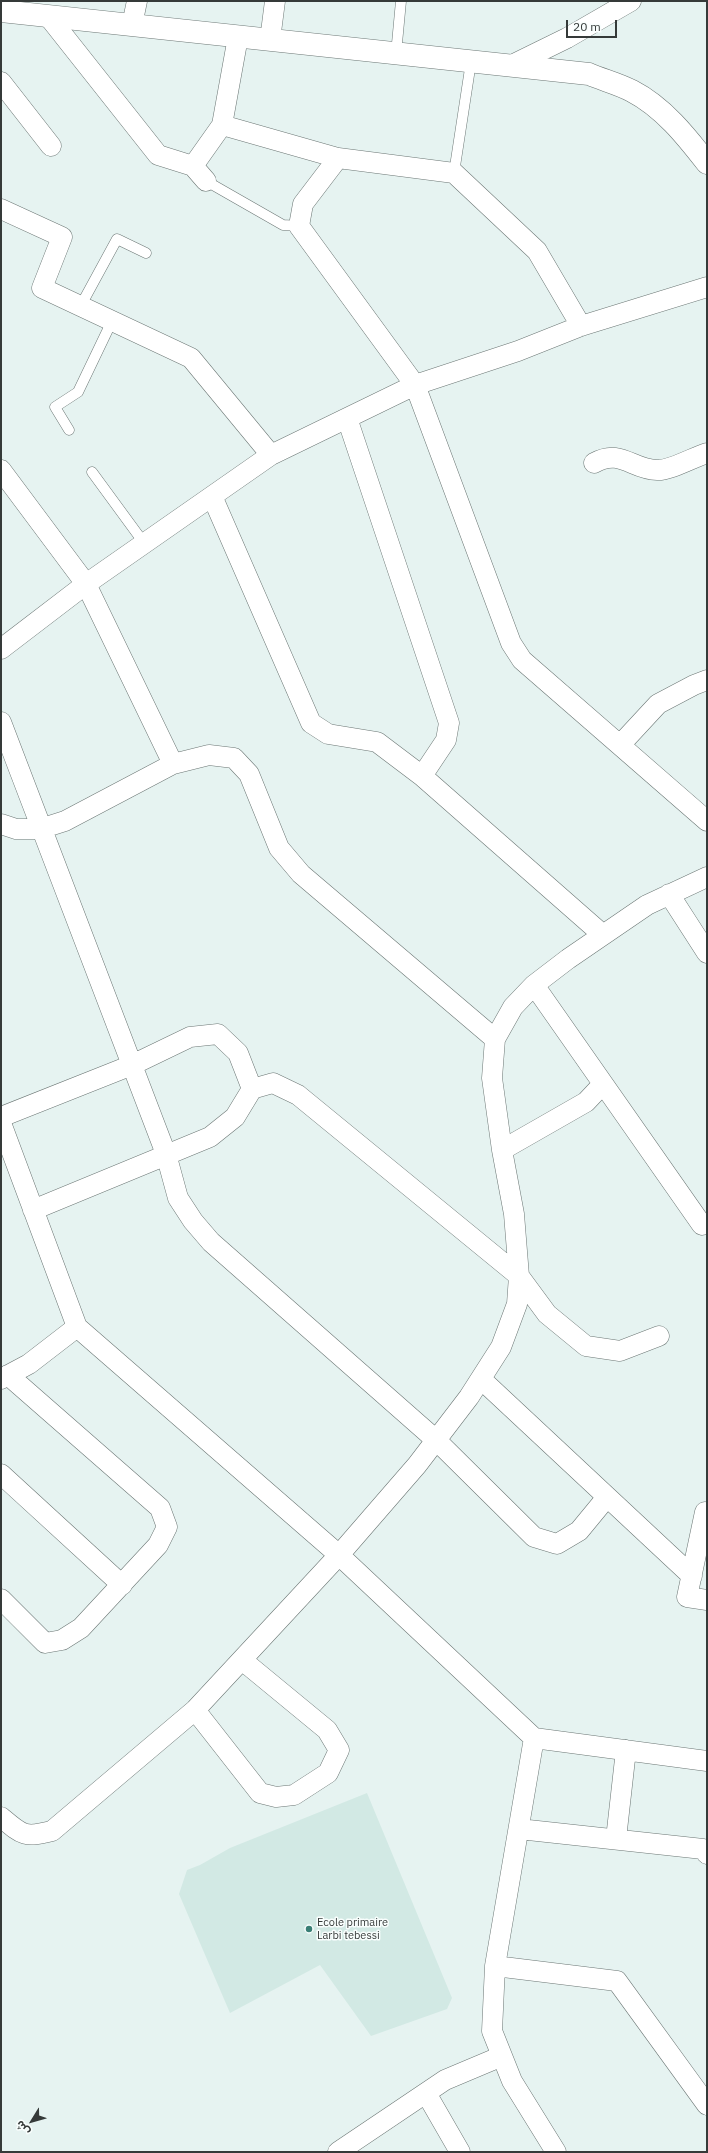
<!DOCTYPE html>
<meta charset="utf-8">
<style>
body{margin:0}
#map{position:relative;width:708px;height:2153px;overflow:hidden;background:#e6f3f1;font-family:"IBM Plex Sans","Noto Sans Arabic",sans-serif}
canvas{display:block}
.frame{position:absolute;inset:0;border:2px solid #353a39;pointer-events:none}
.north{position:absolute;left:12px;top:2101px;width:40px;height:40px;-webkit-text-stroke:3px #f9fefd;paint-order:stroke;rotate:233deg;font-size:11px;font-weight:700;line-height:16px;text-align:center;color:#353a39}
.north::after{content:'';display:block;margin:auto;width:14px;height:18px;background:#353a39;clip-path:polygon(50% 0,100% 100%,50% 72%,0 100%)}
.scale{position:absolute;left:566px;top:20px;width:51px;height:18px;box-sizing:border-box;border:2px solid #353a39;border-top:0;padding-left:5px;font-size:12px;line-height:14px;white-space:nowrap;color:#353a39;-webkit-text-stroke:3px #f9fefd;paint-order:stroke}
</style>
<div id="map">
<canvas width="708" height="2153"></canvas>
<div class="frame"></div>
<div class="north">ش</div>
<div class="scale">20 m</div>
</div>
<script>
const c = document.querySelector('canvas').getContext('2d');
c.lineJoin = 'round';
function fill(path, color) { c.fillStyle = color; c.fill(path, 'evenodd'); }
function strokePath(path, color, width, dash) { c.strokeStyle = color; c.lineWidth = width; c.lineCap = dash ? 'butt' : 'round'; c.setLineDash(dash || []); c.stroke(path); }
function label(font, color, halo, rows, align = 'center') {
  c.font = font + ' "IBM Plex Sans",sans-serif'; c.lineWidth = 3; c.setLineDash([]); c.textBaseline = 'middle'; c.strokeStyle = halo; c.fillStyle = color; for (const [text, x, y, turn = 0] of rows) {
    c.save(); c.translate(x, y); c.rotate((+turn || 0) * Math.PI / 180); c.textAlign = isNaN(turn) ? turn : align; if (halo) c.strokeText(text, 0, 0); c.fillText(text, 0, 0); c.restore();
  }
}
fill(new Path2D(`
 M 367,1793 L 452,1998 L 447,2009 L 371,2036 L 320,1965 L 230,2013 L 179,1894 L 187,1870 L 200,1865 L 230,1848 Z`), '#d2e9e4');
const service = new Path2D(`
 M 396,54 L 401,1
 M 454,173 L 471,62
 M 206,181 L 283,225 L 299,226
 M 80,307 L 117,239 L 146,253
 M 69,430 L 55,407 L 78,392 L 112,321
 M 92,472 L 144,543`);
const minor = new Path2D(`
 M 48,16 L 158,155 L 193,166 L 206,181
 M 132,25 L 137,1
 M 270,40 L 275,1
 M 510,66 L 567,38 L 631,1
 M 1,82 L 51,146
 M 222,125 L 338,158
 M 193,166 L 222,125 L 238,37
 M 1,209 L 62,237 L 42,288 L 191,358 L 271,455
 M 581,326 L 537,251 L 454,173 L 338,158 L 303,204 L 299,226 L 415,385 L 511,643 L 522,660 L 707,821
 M 347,418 L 449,723 L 446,740 L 422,776
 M 594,463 C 621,448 632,470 657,470 C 669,471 694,457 707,453
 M 1,470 L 86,584 L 173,764
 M 212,496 L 311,723 L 328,734 L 377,742 L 422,776 L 603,935
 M 1,649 L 86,584 L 271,455 L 415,385 L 518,351 L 581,326 L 707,287
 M 1,722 L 166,1154 L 178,1198 L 193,1221 L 211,1242 L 436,1440 L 534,1537 L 557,1544 L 579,1531 L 607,1497
 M 620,745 L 658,704 L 694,685 L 707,680
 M 1,824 L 16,829 L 40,829 L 65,821 L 173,764 L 209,755 L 234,758 L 249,774 L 279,848 L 301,874 L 495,1039
 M 669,894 L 707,953
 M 534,985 L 702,1225
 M 1,1117 L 132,1065 L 190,1037 L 218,1034 L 238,1053 L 252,1089
 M 1,1123 L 77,1327 L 339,1555 L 534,1738 L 707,1761
 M 502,1150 L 586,1102 L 602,1085
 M 33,1210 L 210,1137 L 235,1117 L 252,1089 L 273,1083 L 298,1095 L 519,1276 L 547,1314 L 586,1346 L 620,1351 L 659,1336
 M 1,1379 L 29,1364 L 77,1327
 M 481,1379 L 692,1576
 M 1,1474 L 122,1585
 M 705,1512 L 687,1597 L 707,1600
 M 1,1599 L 45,1643 L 62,1640 L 81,1628 L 158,1545 L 167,1527 L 160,1508 L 8,1375
 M 195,1710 L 260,1793 L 276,1797 L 294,1795 L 328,1773 L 339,1750 L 327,1730 L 242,1660
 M 534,1738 L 495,1966 L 492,2031 L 512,2081 L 556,2152
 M 1,1817 C 22,1835 24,1838 52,1831 L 195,1710 L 339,1555 L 417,1465 L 469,1397 L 501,1347 L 517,1304 L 519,1276 L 514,1214 L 502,1150 L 492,1078 L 495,1039 L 513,1007 L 534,985 L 568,959 L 647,905 L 707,877
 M 519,1829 L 703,1849 L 707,1854
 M 616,1839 L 626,1750
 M 495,1966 L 617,1981 L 707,2105
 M 426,2093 L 460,2152
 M 338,2152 L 445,2080 L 502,2056`);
const tertiary = new Path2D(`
 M 1,11 L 589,74 C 603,80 619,84 632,91 C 663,107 686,136 707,163`);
strokePath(service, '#6b7674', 11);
strokePath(minor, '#6b7674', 21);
strokePath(tertiary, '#6b7674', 23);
strokePath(service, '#fff', 10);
strokePath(minor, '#fff', 20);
strokePath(tertiary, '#fff', 22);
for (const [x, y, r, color] of [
 [309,1929,4,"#397f75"]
]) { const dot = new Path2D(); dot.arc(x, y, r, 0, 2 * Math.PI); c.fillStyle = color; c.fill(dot); strokePath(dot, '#f9fefd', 1.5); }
label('11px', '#353a39', '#f9fefd', [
 ["Ecole primaire",317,1923],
 ["Larbi tebessi",317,1936]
], 'left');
</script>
